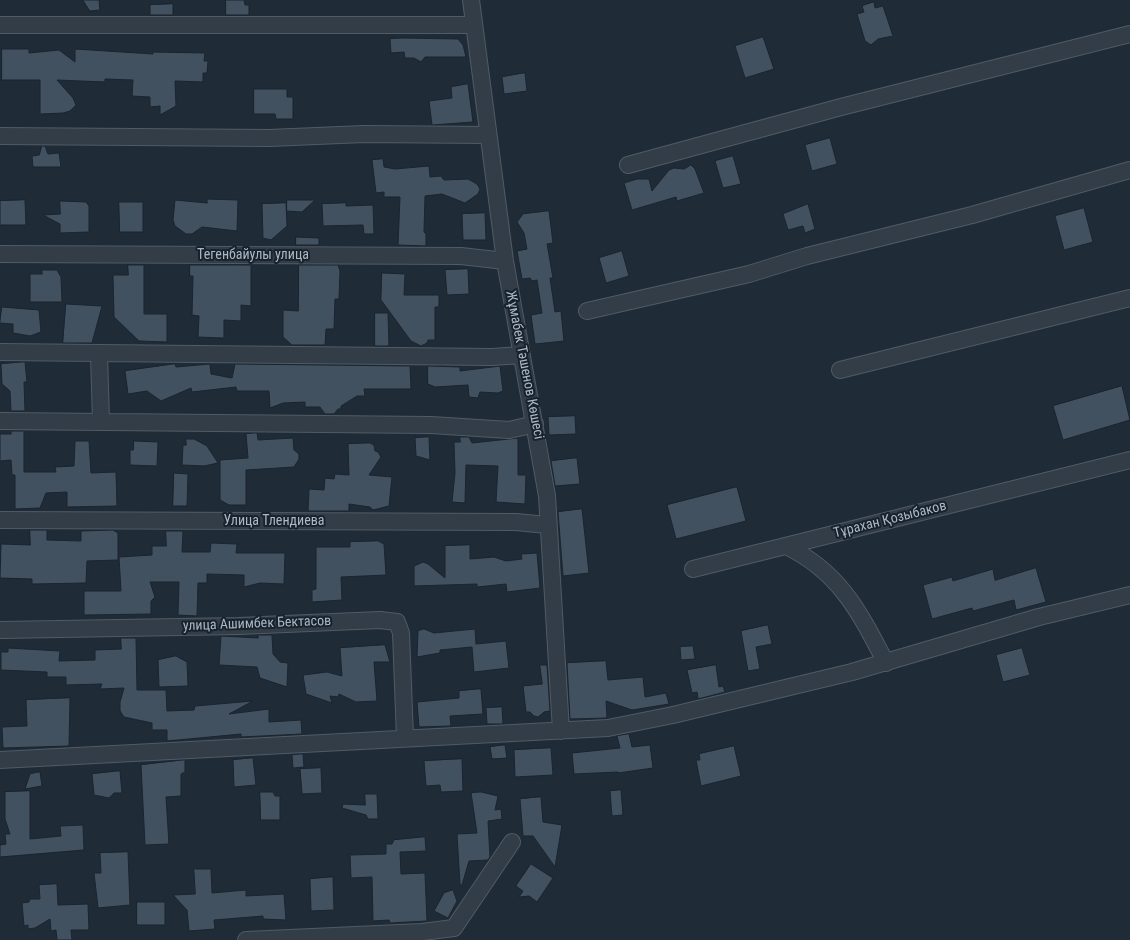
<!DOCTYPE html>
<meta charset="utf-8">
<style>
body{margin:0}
canvas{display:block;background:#1f2b37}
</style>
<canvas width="1130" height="940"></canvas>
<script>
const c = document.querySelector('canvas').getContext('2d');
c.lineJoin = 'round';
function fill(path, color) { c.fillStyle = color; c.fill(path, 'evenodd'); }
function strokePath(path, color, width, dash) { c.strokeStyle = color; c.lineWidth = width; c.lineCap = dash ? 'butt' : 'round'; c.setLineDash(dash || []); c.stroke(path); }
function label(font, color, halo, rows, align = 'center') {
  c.font = font + ' "Roboto Condensed",sans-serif'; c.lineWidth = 4; c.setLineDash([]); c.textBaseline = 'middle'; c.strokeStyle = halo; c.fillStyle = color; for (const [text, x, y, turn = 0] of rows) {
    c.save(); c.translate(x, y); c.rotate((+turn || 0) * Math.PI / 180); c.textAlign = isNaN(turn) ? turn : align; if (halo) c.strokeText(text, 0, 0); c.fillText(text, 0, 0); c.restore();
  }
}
const building = new Path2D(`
 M 83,0 L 99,0 L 100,10 L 90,11 Z
 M 226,0 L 244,0 L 245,5 L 249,5 L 249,15 L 226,15 Z
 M 874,2 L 875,8 L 883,6 L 893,36 L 878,39 L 871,45 L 865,41 L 857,14 L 864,12 L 862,6 Z
 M 173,4 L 173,15 L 150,15 L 150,5 Z
 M 763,37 L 774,69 L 745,78 L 735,46 Z
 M 403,38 L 458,39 L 463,45 L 466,57 L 425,57 L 421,62 L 414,58 L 405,58 L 404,52 L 391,53 L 390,39 Z
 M 2,49 L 29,49 L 29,53 L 59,50 L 75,62 L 75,49 L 153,54 L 153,52 L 205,53 L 204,61 L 208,61 L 207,73 L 203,73 L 203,82 L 175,81 L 176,106 L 160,115 L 160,106 L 150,107 L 150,97 L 132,96 L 133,80 L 105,79 L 105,82 L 57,80 L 73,98 L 76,105 L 70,111 L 63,113 L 40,114 L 40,80 L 2,80 Z
 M 525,73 L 527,91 L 504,94 L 502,77 Z
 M 468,84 L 473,122 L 432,125 L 429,101 L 452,98 L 451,87 Z
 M 254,89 L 287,89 L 287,97 L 293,97 L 293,119 L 276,119 L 275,114 L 254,114 Z
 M 830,138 L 837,164 L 812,171 L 805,145 Z
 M 42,146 L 45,146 L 48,154 L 59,153 L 61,167 L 33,167 L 32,156 L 39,155 Z
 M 733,156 L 741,184 L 723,188 L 715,161 Z
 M 383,159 L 384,167 L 395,169 L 429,166 L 430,177 L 441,176 L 444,180 L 468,179 L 477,184 L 480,189 L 478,194 L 465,203 L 442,194 L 425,196 L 424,232 L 426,234 L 426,246 L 398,245 L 400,197 L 384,197 L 384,192 L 376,193 L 372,160 Z
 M 691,165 L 695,169 L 704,193 L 677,201 L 676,197 L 632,210 L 624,183 L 637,179 L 649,179 L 652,191 L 669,170 L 674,168 L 684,169 Z
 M 207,199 L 238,200 L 237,231 L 202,227 L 192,234 L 186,234 L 175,226 L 173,220 L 175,200 L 207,203 Z
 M 25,200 L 26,225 L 0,225 L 0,201 Z
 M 287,200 L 315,200 L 302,212 L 287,211 Z
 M 60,201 L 86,202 L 89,206 L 89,232 L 60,233 L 60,224 L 43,215 L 60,214 Z
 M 119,202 L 143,202 L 143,232 L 120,232 Z
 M 286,203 L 287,226 L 271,240 L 263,238 L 262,204 Z
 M 346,203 L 346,206 L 373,205 L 374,234 L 364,234 L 363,225 L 323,226 L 322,204 Z
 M 808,204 L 815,229 L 805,233 L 803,226 L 788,230 L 783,214 Z
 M 1084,208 L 1093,242 L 1064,250 L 1055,216 Z
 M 549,211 L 553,243 L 547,244 L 553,278 L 550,278 L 555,312 L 561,311 L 564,341 L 535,344 L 531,315 L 542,313 L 537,280 L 532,281 L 530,278 L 522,279 L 517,251 L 527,249 L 524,233 L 517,222 L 523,214 Z
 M 485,213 L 486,240 L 463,240 L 462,214 Z
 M 296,237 L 319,238 L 319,245 L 296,245 Z
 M 622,251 L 629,276 L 606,283 L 599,258 Z
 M 128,265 L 144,265 L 144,314 L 167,314 L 167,342 L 139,341 L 114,317 L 113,275 L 128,275 Z
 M 190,265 L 251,265 L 251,306 L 241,305 L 241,321 L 224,320 L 224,338 L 198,337 L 199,316 L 192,315 L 193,276 L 190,276 Z
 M 299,265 L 338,265 L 340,271 L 339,299 L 335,299 L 334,329 L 326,329 L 325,345 L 292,345 L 283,337 L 283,310 L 298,311 Z
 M 468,269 L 469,294 L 447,295 L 445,270 Z
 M 42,270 L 57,270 L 61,277 L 62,302 L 30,302 L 30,274 L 42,274 Z
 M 382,273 L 405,274 L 404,295 L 439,295 L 439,307 L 435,307 L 435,340 L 428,340 L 427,343 L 421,346 L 411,341 L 381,300 Z
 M 66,304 L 102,306 L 92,343 L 63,343 Z
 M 2,307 L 39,310 L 41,332 L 30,336 L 13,333 L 13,324 L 0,323 Z
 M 375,313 L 388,313 L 389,346 L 375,346 Z
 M 25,362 L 27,382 L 24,382 L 25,411 L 11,411 L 10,391 L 2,384 L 1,364 Z
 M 175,364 L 176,367 L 210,364 L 211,374 L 232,378 L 235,364 L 410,366 L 411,389 L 364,389 L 365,396 L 357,396 L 341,406 L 341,409 L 338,409 L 334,414 L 325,414 L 320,407 L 305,407 L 305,402 L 283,403 L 270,408 L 269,391 L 237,391 L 236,387 L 192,392 L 191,388 L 161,401 L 147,391 L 128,394 L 125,371 Z
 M 428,366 L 460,367 L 460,371 L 500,366 L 503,391 L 498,393 L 480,392 L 478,398 L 469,397 L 468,385 L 435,387 L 428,384 Z
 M 1122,386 L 1130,420 L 1063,440 L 1053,406 Z
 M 575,416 L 576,434 L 549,435 L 548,417 Z
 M 11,431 L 24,431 L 24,472 L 56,472 L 55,467 L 74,466 L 75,441 L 89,441 L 91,473 L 116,472 L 117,506 L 67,507 L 67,492 L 46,493 L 40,508 L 15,509 L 15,475 L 12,475 L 11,460 L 0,461 L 0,434 L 11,434 Z
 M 257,433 L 258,440 L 293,438 L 294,450 L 299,454 L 299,459 L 294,467 L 246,470 L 246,505 L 229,505 L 220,500 L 220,460 L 248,458 L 246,434 Z
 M 429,437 L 430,460 L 416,456 L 415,438 Z
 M 460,437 L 469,437 L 472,443 L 518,438 L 518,475 L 526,475 L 525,504 L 496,502 L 498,466 L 466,465 L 465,503 L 452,502 L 455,473 L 454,442 L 460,442 Z
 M 186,439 L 194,439 L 207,446 L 218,463 L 204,466 L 182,465 L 183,445 L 186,445 Z
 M 134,441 L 158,442 L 157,466 L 130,465 L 130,450 L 133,450 Z
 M 370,443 L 374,445 L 375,451 L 378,452 L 381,457 L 369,475 L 392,477 L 389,506 L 373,510 L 370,507 L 349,504 L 349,511 L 308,511 L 309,489 L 324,490 L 325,478 L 334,479 L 335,474 L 349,475 L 348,444 Z
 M 577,458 L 580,484 L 555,486 L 551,461 Z
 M 174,473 L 188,474 L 187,506 L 173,506 Z
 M 737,487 L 746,521 L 676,539 L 667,505 Z
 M 582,509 L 589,573 L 563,576 L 558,512 Z
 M 30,530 L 47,530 L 47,540 L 81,541 L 81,531 L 113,530 L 118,533 L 118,560 L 87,561 L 86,583 L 32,584 L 32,579 L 0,578 L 1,544 L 30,545 Z
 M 166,531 L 183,531 L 182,552 L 210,552 L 211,543 L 237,544 L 236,553 L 285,553 L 284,584 L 260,583 L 244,587 L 244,575 L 207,574 L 207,583 L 198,583 L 197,616 L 178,615 L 179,582 L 150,582 L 155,597 L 151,601 L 151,614 L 84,615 L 84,591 L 121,591 L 119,557 L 152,555 L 152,546 L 166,546 Z
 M 378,541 L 384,544 L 386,575 L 341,577 L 342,600 L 312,602 L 312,590 L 316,589 L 316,547 L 350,547 L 350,542 Z
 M 470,545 L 470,559 L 494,557 L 506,561 L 522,559 L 521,554 L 537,553 L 540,588 L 507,592 L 506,584 L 477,587 L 477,584 L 414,586 L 414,566 L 423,562 L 428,564 L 445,578 L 445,546 Z
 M 1036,568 L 1046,602 L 1016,610 L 1014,600 L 973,611 L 972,608 L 932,619 L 923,585 L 952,577 L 953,581 L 993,569 L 995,580 Z
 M 768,625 L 772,644 L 756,647 L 760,669 L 748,671 L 741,631 Z
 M 424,629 L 434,633 L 475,629 L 476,644 L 506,641 L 509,668 L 474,672 L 472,647 L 440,650 L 440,653 L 417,657 L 418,631 Z
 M 258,635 L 272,635 L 273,654 L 280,662 L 288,663 L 287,687 L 260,678 L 257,667 L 219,665 L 221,636 L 258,638 Z
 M 121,638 L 136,638 L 137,690 L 166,690 L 167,711 L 194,710 L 195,706 L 253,701 L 229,714 L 269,709 L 269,722 L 301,720 L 302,734 L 241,737 L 241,734 L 167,741 L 167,730 L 152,730 L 152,723 L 124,717 L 120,711 L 120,702 L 124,688 L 100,689 L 102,684 L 66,685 L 66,677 L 47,677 L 47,672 L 1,670 L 1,652 L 8,652 L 8,648 L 60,651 L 59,661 L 95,660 L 95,650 L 121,649 Z
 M 385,645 L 390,662 L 374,662 L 377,701 L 356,702 L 339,694 L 338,697 L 330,696 L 332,703 L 306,694 L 303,675 L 327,672 L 342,676 L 340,648 Z
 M 693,646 L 695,659 L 681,660 L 680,647 Z
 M 1022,648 L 1030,675 L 1003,682 L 996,655 Z
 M 176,656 L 187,662 L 188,686 L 159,687 L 158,660 Z
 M 606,661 L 608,680 L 643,677 L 645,697 L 666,693 L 669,704 L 632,710 L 606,701 L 607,718 L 570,719 L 567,663 Z
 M 540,665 L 547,665 L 550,711 L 544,712 L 538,717 L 534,716 L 530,712 L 526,712 L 523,686 L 542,684 Z
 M 716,665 L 719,687 L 723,686 L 725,692 L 698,699 L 697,692 L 692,693 L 687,670 Z
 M 481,689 L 483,714 L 450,716 L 451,726 L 419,727 L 417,702 L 459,698 L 459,691 Z
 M 70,698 L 69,746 L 3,748 L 2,727 L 27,726 L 26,700 Z
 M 502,707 L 503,724 L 487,724 L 486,708 Z
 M 629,734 L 632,747 L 650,745 L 653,768 L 618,773 L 618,772 L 574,774 L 572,753 L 620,748 L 617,736 Z
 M 505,745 L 507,758 L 492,759 L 490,747 Z
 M 734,746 L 741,776 L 701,786 L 696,760 L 700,760 L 699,754 Z
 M 551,748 L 553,775 L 515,777 L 514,750 Z
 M 303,754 L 304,767 L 293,768 L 292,755 Z
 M 253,758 L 256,785 L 234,787 L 233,760 Z
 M 462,759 L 463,791 L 441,792 L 440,785 L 426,786 L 424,761 Z
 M 185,760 L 185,772 L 181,774 L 181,796 L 166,797 L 169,844 L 145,845 L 141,765 Z
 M 321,768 L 322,793 L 302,794 L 300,769 Z
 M 120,771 L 122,793 L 114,793 L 109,798 L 94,795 L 92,774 Z
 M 40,772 L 42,786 L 25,789 L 30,774 Z
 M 621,790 L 623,815 L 612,816 L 610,791 Z
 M 30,791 L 30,839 L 61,836 L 60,826 L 83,825 L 84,850 L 0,857 L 0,845 L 6,844 L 5,834 L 10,834 L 5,819 L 5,792 Z
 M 260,792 L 273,792 L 275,796 L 280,796 L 280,820 L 261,820 Z
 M 481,792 L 498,796 L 495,810 L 501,809 L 502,819 L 488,821 L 490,857 L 488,860 L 469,861 L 462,885 L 460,885 L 457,834 L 477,833 L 471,793 Z
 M 365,794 L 377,794 L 378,819 L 368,819 L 366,815 L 342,808 L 343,804 L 365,805 Z
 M 541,797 L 543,822 L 562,825 L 555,867 L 533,836 L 523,836 L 520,799 Z
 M 425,837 L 426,851 L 400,852 L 401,874 L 425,873 L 427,921 L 390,923 L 389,920 L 373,921 L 372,877 L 351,878 L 350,855 L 386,854 L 386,844 L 392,844 L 394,840 Z
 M 128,852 L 130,905 L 98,908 L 94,873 L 101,873 L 100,853 Z
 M 531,864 L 553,878 L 537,902 L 529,896 L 519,897 L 523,891 L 516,886 Z
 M 194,869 L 211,869 L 212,893 L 246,890 L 246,896 L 284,894 L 286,920 L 263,919 L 263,916 L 214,920 L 215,929 L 189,931 L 187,910 L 173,895 L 195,894 Z
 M 333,877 L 334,910 L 311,911 L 310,879 Z
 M 57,884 L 58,905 L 88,904 L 89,930 L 71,930 L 72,940 L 57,940 L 56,930 L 51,931 L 50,919 L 35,928 L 28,929 L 28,925 L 24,926 L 22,903 L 29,902 L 30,899 L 40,899 L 39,885 Z
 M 453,890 L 457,901 L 448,918 L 434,911 L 444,893 Z
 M 137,902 L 165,902 L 165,925 L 137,925 Z`);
fill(building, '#41515f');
strokePath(building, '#1a242e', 1);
const street = new Path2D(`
 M 471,0 L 505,261 L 547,496 L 561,731
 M 0,25 L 474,25
 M 0,136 L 269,138 L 364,134 L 487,135
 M 628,165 L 841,107 L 1130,34
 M 0,254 L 461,256 L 505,261
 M 587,311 L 749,274 L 807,256 L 972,215 L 1130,170
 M 0,352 L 492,357 L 521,355
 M 99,354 L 101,422
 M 840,370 L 1130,298
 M 0,421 L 431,425 L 509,430 L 535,424
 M 0,520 L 516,522 L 547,525
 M 786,546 C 840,572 860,613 886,663
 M 693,569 L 1130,460
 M 0,630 L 239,626 L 380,620 L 397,622 L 401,633 L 405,738
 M 0,760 L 608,728 L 673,715 L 852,672 L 1039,617 L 1130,595
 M 246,940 L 422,932 L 454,928 L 512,842`);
strokePath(street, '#505b66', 18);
strokePath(street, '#323d48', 16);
label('14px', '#acb8c5', '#18222c', [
 ["Тегенбайулы улица",253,255],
 ["Жұмабек Тәшенов Көшесі",524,365,79],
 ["Тұрахан Қозыбаков",890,520,-14],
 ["Улица Тлендиева",274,521],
 ["улица Ашимбек Бектасов",257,624,-2]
]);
</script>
